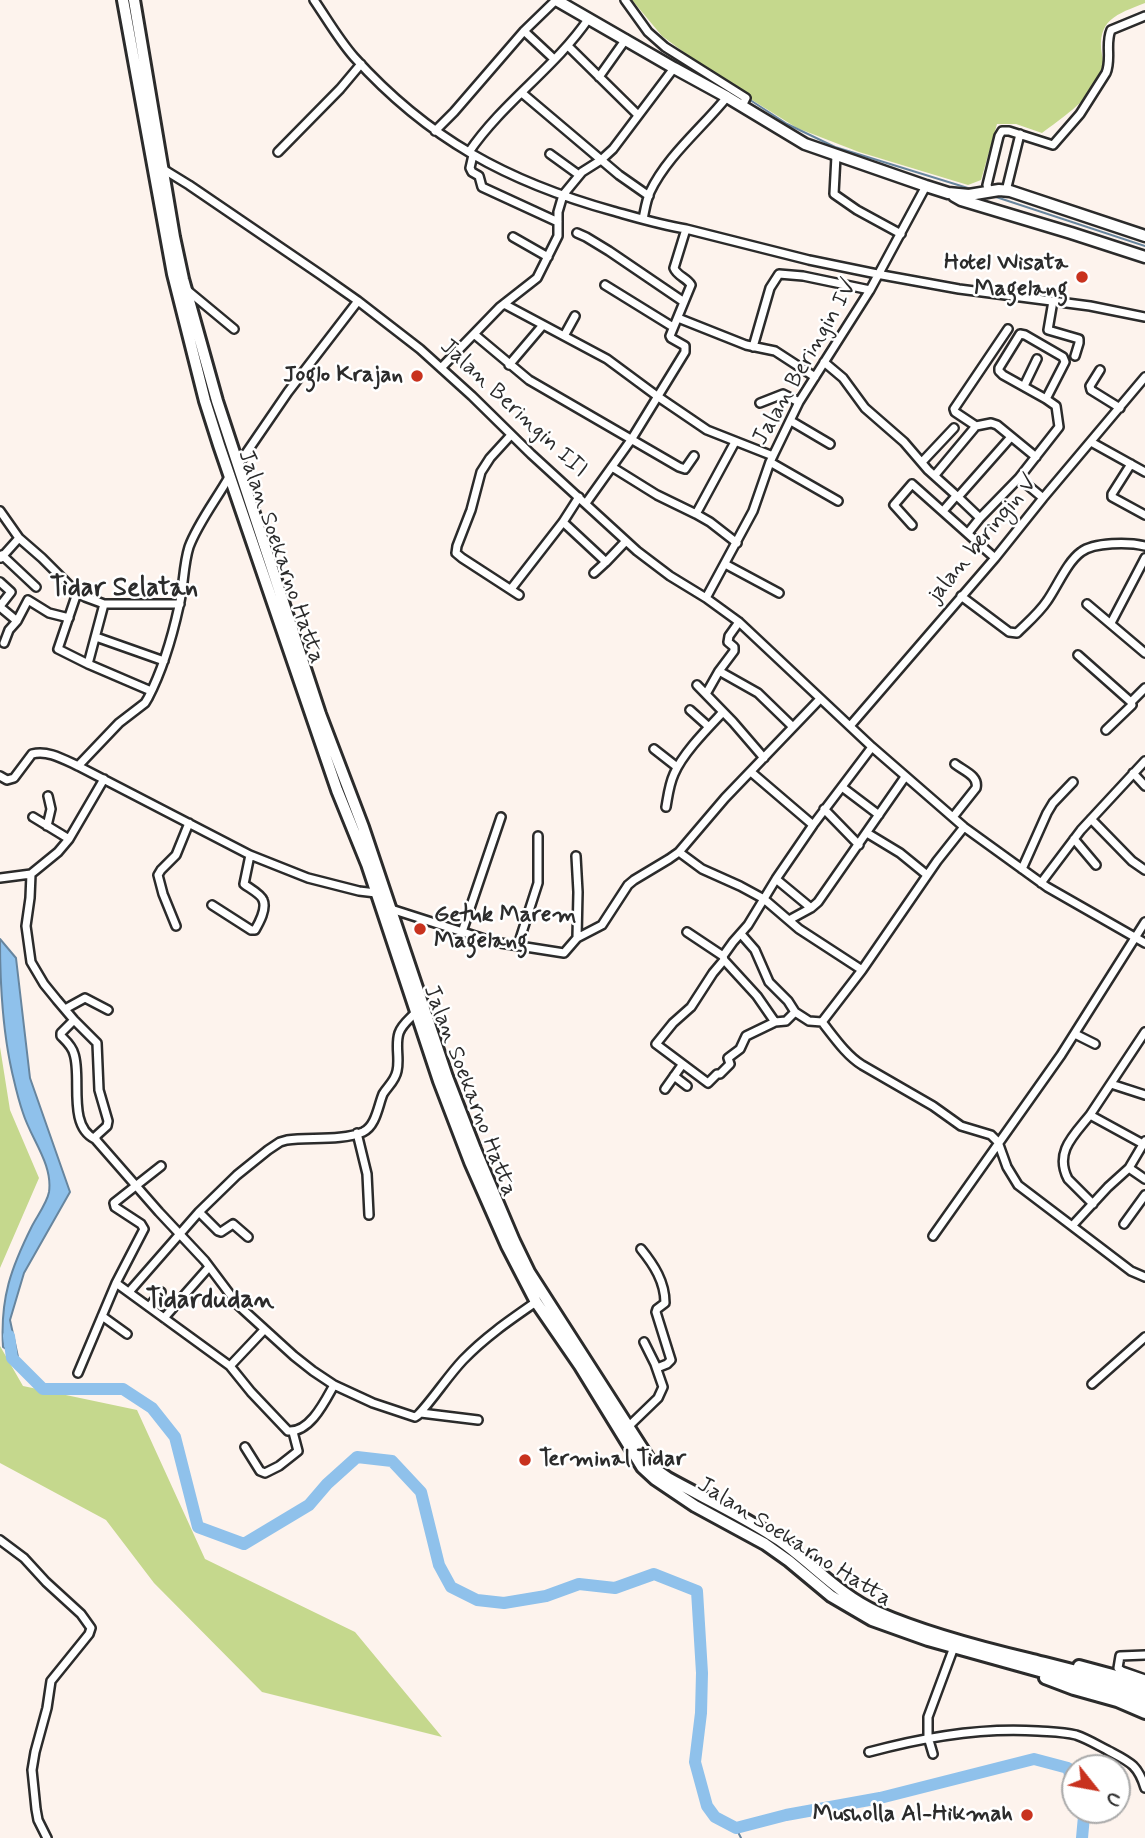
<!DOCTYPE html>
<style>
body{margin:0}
#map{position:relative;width:1145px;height:1838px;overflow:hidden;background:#fdf3ed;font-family:Mynerve,sans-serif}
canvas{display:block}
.north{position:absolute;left:1061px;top:1754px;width:70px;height:70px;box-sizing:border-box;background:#fff;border:2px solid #aaa;border-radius:50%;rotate:121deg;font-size:19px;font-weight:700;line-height:28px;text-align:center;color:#2b2b2b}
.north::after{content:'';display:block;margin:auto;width:24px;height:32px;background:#c8321e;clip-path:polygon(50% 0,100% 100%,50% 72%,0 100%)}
</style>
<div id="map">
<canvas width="1145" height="1838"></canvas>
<div class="north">U</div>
</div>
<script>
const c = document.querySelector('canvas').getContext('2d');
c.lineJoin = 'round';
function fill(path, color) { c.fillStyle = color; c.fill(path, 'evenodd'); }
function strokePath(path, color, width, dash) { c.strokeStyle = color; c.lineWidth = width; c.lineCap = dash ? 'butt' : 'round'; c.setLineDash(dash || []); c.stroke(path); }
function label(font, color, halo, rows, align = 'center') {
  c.font = font + ' Mynerve,sans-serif'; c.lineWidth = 5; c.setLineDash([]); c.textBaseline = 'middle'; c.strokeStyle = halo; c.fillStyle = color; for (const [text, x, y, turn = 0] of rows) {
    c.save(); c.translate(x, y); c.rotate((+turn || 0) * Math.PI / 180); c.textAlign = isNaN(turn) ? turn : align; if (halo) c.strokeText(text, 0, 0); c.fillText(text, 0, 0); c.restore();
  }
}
fill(new Path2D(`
 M 632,0 L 1145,0 L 1145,3 C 1117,14 1096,20 1102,55 C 1104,64 1104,74 1099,82 C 1086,101 1061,119 1042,133 L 1016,124 L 997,124 L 981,180 L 968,185 L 859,152 L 797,128 L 728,85 L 662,36 Z
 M 0,1047 L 10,1110 L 39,1178 L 0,1268 Z
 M 0,1346 L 23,1386 L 137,1410 L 205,1559 L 355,1632 L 442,1737 L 262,1692 L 154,1583 L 106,1520 L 0,1463 Z`), '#c5d88d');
const water = new Path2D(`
 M 0,939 L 16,958 L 30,1078 L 70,1192 L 24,1273 L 10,1320 L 18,1357 L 3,1347 C 0,1298 11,1268 32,1226 C 37,1216 47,1203 49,1192 C 53,1164 31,1139 23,1113 C 18,1099 15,1085 12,1072 C 2,1028 0,984 0,939 Z`);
fill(water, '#8fc1eb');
strokePath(water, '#67859e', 2);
strokePath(new Path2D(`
 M 630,0 L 653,31 L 670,46
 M 747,98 L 787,124 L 835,147 L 971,189
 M 993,196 L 1145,246
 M 736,1828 L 741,1838`), '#67859e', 2);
strokePath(new Path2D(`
 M 9,1336 L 12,1358 L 43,1389 L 123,1389 L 152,1408 L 175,1437 L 198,1527 L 244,1544 L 309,1505 L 327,1484 L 357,1457 L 392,1461 L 421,1492 L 439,1565 L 451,1587 L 477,1600 L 504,1603 L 546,1596 L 579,1584 L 615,1588 L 654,1574 L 697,1591 L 702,1673 L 701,1713 L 695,1762 L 707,1806 L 715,1817 L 736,1828 L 786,1815 L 880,1798 L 1034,1759 L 1068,1768 L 1075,1790
 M 1082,1810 L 1084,1816 L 1082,1838`), '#8fc1eb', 12);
const minor = new Path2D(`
 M 314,0 C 327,19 339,40 354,57 C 428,139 508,182 613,211 C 638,218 661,225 686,229 L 809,260 L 882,275 L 959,289 L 1090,306 L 1145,317
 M 625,0 L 648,32 L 665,47 L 746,98 L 742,106
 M 568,46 L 638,115
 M 554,59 L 524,31 L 556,0
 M 599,77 L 626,39
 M 522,93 L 619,175 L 649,196
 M 435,131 L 454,112 L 524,31
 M 278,152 L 340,89 L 361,64
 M 469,152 C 503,102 555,68 589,18
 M 550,154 L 579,175
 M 473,155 L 470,168 L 472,172 L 479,176 L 482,187 L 558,222
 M 836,156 L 834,194 L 857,210 L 901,234
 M 163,169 L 189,185 L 321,275 L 358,301 L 420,349 L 472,396 L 531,454 L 637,551 L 670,576 L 706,598 L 739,622 L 872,747 L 964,827 L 1047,887 L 1145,943
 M 1006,191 L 1020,134
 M 989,192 L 987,185 L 999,136 L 1002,131 L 1009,131 L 1053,145 L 1080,114 L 1106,73 C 1112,59 1105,44 1111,30 L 1145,16
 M 643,219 C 645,210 646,201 650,192 C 667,156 702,128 727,97
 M 577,233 L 586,237 L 609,251 L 684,302
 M 513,237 L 548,257
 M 605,285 L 673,327
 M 187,290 L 234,329
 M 1053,301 L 1048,330 L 1079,339 L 1079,343 L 1075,356
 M 504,304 L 607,359 L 657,396 L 707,430 L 773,456
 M 678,318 L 746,345 L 775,351 L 815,377
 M 1008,329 L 954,409 L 955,412 L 976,426 L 991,423 L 997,425 L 1036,457
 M 474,334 L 529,380 L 679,467 L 685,469 L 694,456
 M 564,336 L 575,316
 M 753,347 L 770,288 L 779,274 L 803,276 L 870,290
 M 824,362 L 843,378 L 865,408 L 904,442 L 928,470 L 958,497 L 1011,437
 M 509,365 L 543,325
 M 441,368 L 500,307 L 537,278 L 558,236 L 558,212 L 563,195 L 582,172 L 601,160 L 613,149 L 674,68
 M 1100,370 L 1090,386 L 1091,390 L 1120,408
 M 1024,386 L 1037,359
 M 760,403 L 783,394 L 799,402
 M 791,421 L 830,444
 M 511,435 L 490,458 L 481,472 L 471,510 L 457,546 L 456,553 L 462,558 L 519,595
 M 1091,442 L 1145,472
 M 770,462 L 838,501
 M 922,462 L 954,428
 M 1131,464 L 1112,494 L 1112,497 L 1145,515
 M 238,465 L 288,392 L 358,301
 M 612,467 L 657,495 L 696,514 L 735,442
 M 935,475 L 976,426
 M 1019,478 L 1059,427 L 1056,406 L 1046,399 L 1065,362 L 1063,357 L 1025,335 L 1020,334 L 999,368 L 999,371 L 1003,375 L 1046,399
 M 958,497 L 980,518
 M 586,503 L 631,440 L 685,352 L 685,346 L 671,338 L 670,336 L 691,285 C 687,278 677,276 674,268 L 686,229
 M 0,511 L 19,538 L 42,558 L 77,593 L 85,597 L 104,604 L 180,604
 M 943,511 L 956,496
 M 696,514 L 710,522 L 737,543
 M 563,522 L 606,562 L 626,541
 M 912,525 L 894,505 L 912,484 L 995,558
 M 968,533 L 980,518 L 1019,478 L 1043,498
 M 2,555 L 36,587
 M 1,558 L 19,538
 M 725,564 L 779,593
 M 594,573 L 606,562
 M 0,582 L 11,592 L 0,606
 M 511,589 L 563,522 L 579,497
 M 77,593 L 58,649 L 88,664
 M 961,596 L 1009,632 L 1017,633 C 1027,623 1039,613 1047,601 C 1057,587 1067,562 1081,552 C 1094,542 1129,542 1145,546
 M 706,598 L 753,511 L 770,462 L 799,402 L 870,290 L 926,186
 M 104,604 L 88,664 L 151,691
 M 1087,604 L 1145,653
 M 0,607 L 17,621 L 28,600 L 49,613 L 69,618
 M 1111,623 L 1145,558
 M 96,637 L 164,661
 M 4,643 L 9,630 L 17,621
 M 1078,655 L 1131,702
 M 719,671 L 758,693 L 793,727
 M 697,685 L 733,722 L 764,758
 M 706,694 L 719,671 L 734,651 L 734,647 L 728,642 L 729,636 L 739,622
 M 690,710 L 709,727
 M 850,726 L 995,558 L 1043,498 L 1145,377
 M 1106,730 L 1132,705 L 1131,702 L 1145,688
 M 654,749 L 677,767
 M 78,766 L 119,723 L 145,703 L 148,698 C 163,669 172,638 179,606 C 184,587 183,566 189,547 C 198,523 216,500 229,477
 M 751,772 L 813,825 L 776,879 L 748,925 L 733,942 L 723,956 L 724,960 L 713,973 L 691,1007 L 673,1023 L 656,1044 L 708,1083 L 717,1074 L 720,1074 L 730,1064 L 728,1058 L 740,1049 L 746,1036 L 775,1022 L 786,1021 L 795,1012 L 809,1021 L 822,1022
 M 1133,773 L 1145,786
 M 0,776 L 7,780 L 14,778 L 32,754 C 48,750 63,759 78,766 L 250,855 L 308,878 L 359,891 L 376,893
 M 104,779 L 69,839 L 58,852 L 31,874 L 30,898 L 26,926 L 31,962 L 44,984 L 57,1000 L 74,1020 L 97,1043 L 99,1090 L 108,1121 L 107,1126 L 96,1136 L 96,1140 L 159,1212 L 205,1261 L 238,1305 L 294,1356 L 313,1371 L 334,1385 L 373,1403 L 415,1417 L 418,1415 C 434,1398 447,1377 463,1360 C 485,1337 510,1320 536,1302
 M 842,787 L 879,815
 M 666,807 C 668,796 669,785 674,774 C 683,753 707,729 723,712
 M 824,809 L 859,845
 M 33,817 L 69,839
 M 953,817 L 976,788 C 979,776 964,771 955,764
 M 1091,819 L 1132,861 L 1145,870
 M 813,825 L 872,747
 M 47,826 L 51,809 L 48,796
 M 867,833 L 900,853 L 927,875
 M 1074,839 L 1096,865
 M 679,852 L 702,869 L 740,886 L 764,899 L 799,929 L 862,970 L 937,861 L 964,827
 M 576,856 L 578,892 L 577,938
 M 1022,869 L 1047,813 L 1053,803 L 1073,782
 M 0,878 L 31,874
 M 776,879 L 811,908
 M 1041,883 L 1081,830 L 1145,761
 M 212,905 L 251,930 L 255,930 C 259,923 267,909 263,900 C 261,894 249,888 244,884 L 250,855
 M 391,909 L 494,942 L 564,953 L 577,938 L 602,925 L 628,885 L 634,880 L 669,859 L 679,852 L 725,798 L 820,699
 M 789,920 L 811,908 L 818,902 L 905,777
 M 176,926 L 163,894 L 158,875 L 161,870 L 176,855 L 189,823
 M 462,932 L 501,817
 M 687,932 L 723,956
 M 741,934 L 755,950 L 769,982 L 788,1001 L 795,1012
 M 518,945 L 538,883 L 538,836
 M 724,960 L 757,996 L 775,1022
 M 862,970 L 822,1022 C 834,1037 846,1055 862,1065 L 933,1106 L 961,1126 L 991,1135 L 998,1142 L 1007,1167 L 1018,1185 L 1072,1226 L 1108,1187 L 1129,1168 L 1145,1141
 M 65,1009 L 85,998 L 108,1010
 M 74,1020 L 61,1033 L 61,1036 C 66,1041 72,1046 74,1054 C 82,1077 67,1126 95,1139
 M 1075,1034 L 1095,1044
 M 674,1076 L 687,1086
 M 1111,1084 L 1145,1095
 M 665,1089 L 682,1065
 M 1090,1115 C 1074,1135 1054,1152 1068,1179 L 1093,1204
 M 357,1133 L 367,1174 L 369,1215
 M 1143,1144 L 1090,1115 L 1145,1032
 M 161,1166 L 114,1203 L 115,1207 L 141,1224 L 144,1229 L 116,1283 L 230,1366 L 251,1392 L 288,1431 C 310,1433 325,1401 334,1385
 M 1129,1168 L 1145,1179
 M 199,1212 L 218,1231 L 221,1232 L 233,1224 L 248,1237
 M 1124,1224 L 1145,1195
 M 1072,1226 L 1131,1271 L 1145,1277
 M 933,1236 L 1061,1055 L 1145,922
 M 641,1249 C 654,1265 665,1282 665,1303 L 657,1309 L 656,1312 L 671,1360 L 667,1364 L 657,1368
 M 129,1292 L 199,1212 L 237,1175 L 268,1150 L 280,1142 L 287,1140 C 310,1137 342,1141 363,1132 C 376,1126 378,1106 383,1094 C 388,1086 395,1081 397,1071 C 400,1059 395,1045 399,1033 C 402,1024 410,1019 416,1012
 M 149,1307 L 161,1292
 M 102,1316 L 127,1334
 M 164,1318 L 209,1267
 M 230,1366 L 264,1330
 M 78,1373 L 116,1283
 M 1092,1384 L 1145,1337
 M 421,1413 L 478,1420
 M 629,1426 L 658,1398 L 663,1387 L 655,1364 L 644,1342
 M 245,1447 L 260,1471 L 265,1473 L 279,1466 L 298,1451 L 293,1432
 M 0,1540 L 24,1558 L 46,1582 L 81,1614 L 91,1628 L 89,1634 L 51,1681 L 47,1708 L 35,1752 L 32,1770 L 36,1809 L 38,1820 L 47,1838
 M 1122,1671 L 1145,1679
 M 1120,1677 L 1122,1671 L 1118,1668 L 1120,1656 L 1145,1655
 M 869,1752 C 924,1737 981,1727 1038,1731 C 1051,1732 1063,1732 1076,1735 C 1088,1739 1099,1746 1109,1751 C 1130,1762 1138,1765 1145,1788
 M 933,1754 L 928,1737 L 928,1717 L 954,1647`);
const major = new Path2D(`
 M 556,0 L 674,68 L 727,97 L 805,144 L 926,186 L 948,193 L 969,195 L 999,190 L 1010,191 L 1145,236
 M 954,196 L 961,200 L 1071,233 L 1145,257`);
const highway = new Path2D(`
 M 123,0 L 173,274 L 205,401 L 219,445 L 337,790 L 367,864 L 439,1081 L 470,1162 L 507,1246 L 536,1302 L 580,1366 L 642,1467 L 655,1479 L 695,1506 L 765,1544 L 789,1561 L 831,1596 L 872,1620 L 928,1640 L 1122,1694 L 1145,1704
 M 134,0 L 174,237 L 183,279 L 217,401 L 320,714 L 363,827 L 447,1077 L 475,1149 L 514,1241 L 529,1272 L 651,1462 L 658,1471 L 668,1478 C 704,1498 744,1516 779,1540 C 812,1563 839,1595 877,1612 C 925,1633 978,1647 1029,1659 C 1068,1669 1109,1678 1145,1696
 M 1079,1666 L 1120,1677 L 1145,1686
 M 1045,1678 L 1074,1689 L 1117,1701 L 1145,1713`);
strokePath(minor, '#2b2b2b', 12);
strokePath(major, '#2b2b2b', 15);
strokePath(highway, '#2b2b2b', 16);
strokePath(minor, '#fff', 7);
strokePath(major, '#fff', 10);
strokePath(highway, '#fff', 10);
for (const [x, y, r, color] of [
 [1082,277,7,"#c8321e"],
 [417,376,7,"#c8321e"],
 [420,929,7,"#c8321e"],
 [525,1460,7,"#c8321e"],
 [1027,1815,7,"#c8321e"]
]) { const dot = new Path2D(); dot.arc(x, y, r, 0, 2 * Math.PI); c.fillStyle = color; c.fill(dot); strokePath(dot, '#fff', 2.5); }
label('bold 23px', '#2b2b2b', '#fff', [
 ["Hotel Wisata",1068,264],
 ["Magelang",1068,290],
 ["Joglo Krajan",403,376],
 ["Getuk Marem",434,916,"left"],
 ["Magelang",434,942,"left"],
 ["Terminal Tidar",539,1460,"left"],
 ["Musholla Al-Hikmah",1013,1815]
], 'right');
label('23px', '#2b2b2b', '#fff', [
 ["Jalan Beringin IV",806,363,-60],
 ["Jalan Beringin III",513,409,43],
 ["jalan beringin V",983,540,-50],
 ["Jalan Soekarno Hatta",280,557,71],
 ["Jalan Soekarno Hatta",469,1091,69],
 ["Jalan Soekarno Hatta",794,1543,32]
]);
label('bold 26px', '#2b2b2b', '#fff', [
 ["Tidar Selatan",124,590],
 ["Tidardudan",210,1302]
]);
</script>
